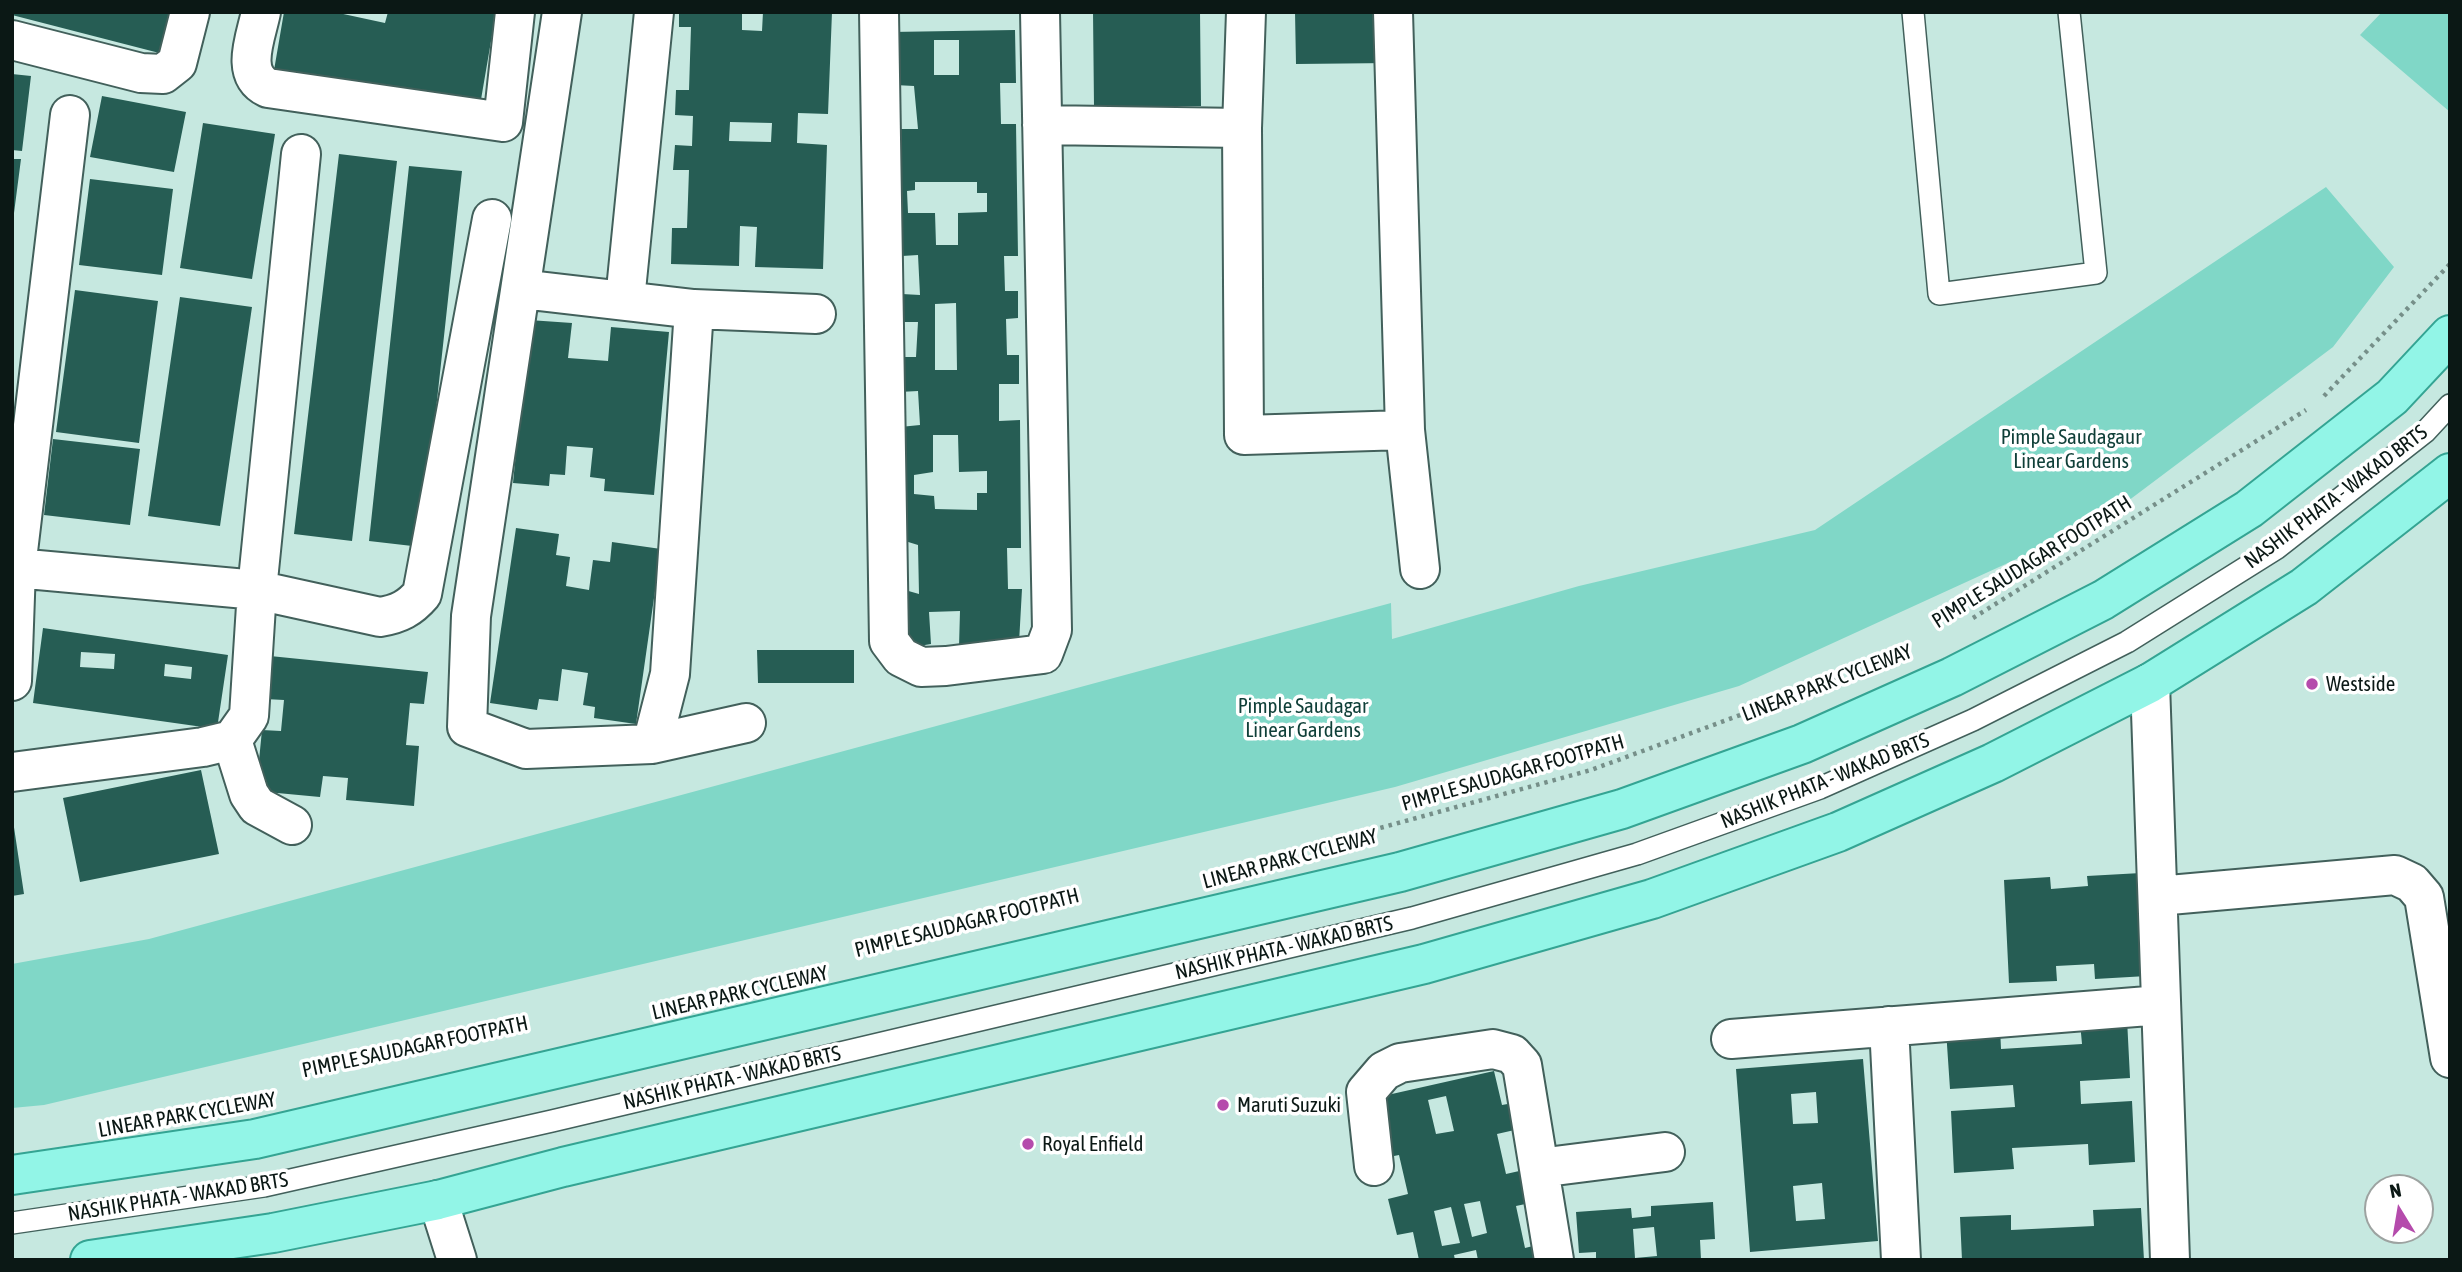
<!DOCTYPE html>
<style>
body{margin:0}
#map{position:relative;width:2462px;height:1272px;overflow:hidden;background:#c6e8e0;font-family:"Asap Condensed",sans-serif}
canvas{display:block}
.frame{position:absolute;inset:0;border:14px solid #0b1815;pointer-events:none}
.north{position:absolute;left:2364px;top:1174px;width:70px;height:70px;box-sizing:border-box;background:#fff;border:2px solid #9da3a1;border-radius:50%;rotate:349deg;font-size:19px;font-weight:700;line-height:28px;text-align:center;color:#0b1815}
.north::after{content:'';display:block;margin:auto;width:24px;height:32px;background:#b54bac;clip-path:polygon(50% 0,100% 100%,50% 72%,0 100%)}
</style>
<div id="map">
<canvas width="2462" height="1272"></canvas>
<div class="frame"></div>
<div class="north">N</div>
</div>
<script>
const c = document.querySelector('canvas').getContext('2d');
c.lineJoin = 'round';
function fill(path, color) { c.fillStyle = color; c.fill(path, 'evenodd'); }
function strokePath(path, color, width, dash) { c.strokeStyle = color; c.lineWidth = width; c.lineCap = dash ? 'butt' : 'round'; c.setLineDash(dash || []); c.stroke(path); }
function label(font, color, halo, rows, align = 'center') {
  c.font = font + ' "Asap Condensed",sans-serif'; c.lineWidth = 7; c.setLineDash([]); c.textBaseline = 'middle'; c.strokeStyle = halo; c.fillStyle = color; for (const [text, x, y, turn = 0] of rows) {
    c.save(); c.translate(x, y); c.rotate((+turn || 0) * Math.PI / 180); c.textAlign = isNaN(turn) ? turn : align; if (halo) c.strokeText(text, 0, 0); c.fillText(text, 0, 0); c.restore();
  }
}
fill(new Path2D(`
 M 2382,12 L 2450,12 L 2450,112 L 2360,35 Z
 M 2326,187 L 2394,267 L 2333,347 L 2104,519 L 1739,686 L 1395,787 L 44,1105 L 12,1108 L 12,964 L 149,939 L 1391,603 L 1392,639 L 1579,586 L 1815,530 Z`), '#80d7c7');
fill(new Path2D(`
 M 12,12 L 178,12 L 167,55 L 12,15 Z
 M 284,12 L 334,12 L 385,23 L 388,12 L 496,12 L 478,117 L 272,82 Z
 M 679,12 L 742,12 L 742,30 L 762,31 L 763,12 L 832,12 L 828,114 L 798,113 L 797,143 L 827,145 L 823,269 L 755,267 L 757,227 L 740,226 L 739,266 L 671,264 L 672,228 L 687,228 L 689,170 L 673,170 L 675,145 L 692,146 L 693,116 L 675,115 L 676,90 L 689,90 L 691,27 L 679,27 ZM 730,122 L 772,123 L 771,142 L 729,141 Z
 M 1093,12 L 1200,12 L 1201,106 L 1094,106 Z
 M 1295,12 L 1390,12 L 1391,63 L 1296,64 Z
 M 1015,30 L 1016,83 L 1000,83 L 1001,124 L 1016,124 L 1018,256 L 1004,256 L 1005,291 L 1018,291 L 1018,318 L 1006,319 L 1007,355 L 1019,355 L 1019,384 L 999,384 L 999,421 L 1020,420 L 1021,548 L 1007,548 L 1008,589 L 1022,589 L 1019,643 L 959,647 L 960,611 L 929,612 L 931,644 L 907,648 L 905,590 L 919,594 L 918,545 L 905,541 L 900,427 L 920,425 L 918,391 L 899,392 L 900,357 L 916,357 L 918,322 L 898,322 L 902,294 L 920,295 L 918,255 L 902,256 L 898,129 L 918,129 L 914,86 L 895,85 L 891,32 ZM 934,40 L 959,40 L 959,75 L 934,75 ZM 915,182 L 977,182 L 977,193 L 987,193 L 987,212 L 958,213 L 958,245 L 936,245 L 935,213 L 908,213 L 907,191 L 915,190 ZM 956,303 L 957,370 L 935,370 L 935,304 ZM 933,435 L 958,435 L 959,472 L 987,471 L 987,493 L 977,493 L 977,510 L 935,509 L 934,496 L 914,494 L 914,475 L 933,472 Z
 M 12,74 L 31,76 L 22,151 L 12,150 Z
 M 102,96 L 186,112 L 174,172 L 90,157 Z
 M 203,123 L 275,134 L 252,279 L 180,268 Z
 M 339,154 L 397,161 L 352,541 L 294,534 Z
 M 12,159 L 21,159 L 14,213 L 12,213 Z
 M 409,166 L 462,171 L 421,547 L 369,541 Z
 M 90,179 L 173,189 L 162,275 L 79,265 Z
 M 75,290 L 158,301 L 139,443 L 56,432 Z
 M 180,297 L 252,307 L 220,526 L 148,516 Z
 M 529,320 L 572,323 L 568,358 L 608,361 L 611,327 L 669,332 L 654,495 L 604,491 L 605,479 L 590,477 L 593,448 L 567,446 L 565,475 L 550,474 L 549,486 L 513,483 Z
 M 53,439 L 140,449 L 130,525 L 44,515 Z
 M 516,528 L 559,534 L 556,555 L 570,557 L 566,586 L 589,590 L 593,560 L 610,562 L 612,542 L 661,549 L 636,724 L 594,718 L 595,707 L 583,705 L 588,673 L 562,669 L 558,701 L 539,699 L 537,710 L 490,703 Z
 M 43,628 L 228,655 L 217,729 L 33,703 ZM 81,652 L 115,654 L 114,669 L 80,667 ZM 165,664 L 192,667 L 191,679 L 164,676 Z
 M 757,650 L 854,650 L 854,683 L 758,683 Z
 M 270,656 L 428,672 L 424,704 L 410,703 L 406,745 L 419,746 L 414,806 L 346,800 L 348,778 L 323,776 L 320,797 L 256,791 L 262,730 L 281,731 L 284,700 L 265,699 Z
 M 201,770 L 219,854 L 80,882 L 63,798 Z
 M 12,814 L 24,894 L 12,896 Z
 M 2141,873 L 2147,976 L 2095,979 L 2094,964 L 2056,966 L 2057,981 L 2009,983 L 2004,880 L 2050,877 L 2051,889 L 2088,886 L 2087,876 Z
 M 2127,1019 L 2130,1078 L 2080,1081 L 2081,1104 L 2132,1101 L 2135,1162 L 2089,1165 L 2088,1144 L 2012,1148 L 2014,1169 L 1954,1173 L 1951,1111 L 2015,1107 L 2013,1085 L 1950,1089 L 1946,1030 L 2000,1027 L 2001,1049 L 2082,1044 L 2080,1022 Z
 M 1863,1059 L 1878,1241 L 1750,1252 L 1736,1069 ZM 1816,1092 L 1818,1123 L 1793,1124 L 1791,1094 ZM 1822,1183 L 1825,1219 L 1796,1221 L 1793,1186 Z
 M 1494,1071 L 1502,1105 L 1513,1103 L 1519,1129 L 1497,1134 L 1506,1174 L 1528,1169 L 1535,1202 L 1516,1206 L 1525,1248 L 1545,1243 L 1547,1260 L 1478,1260 L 1476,1250 L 1454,1255 L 1455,1260 L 1419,1260 L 1413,1232 L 1397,1235 L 1388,1199 L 1408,1194 L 1399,1155 L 1379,1159 L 1375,1138 L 1391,1134 L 1383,1096 ZM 1446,1096 L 1454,1131 L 1436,1134 L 1428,1100 ZM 1480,1201 L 1487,1233 L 1472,1237 L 1464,1204 ZM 1451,1207 L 1460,1243 L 1442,1246 L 1434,1211 Z
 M 1713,1202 L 1715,1239 L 1700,1240 L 1701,1260 L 1596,1260 L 1596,1252 L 1579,1253 L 1576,1212 L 1631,1208 L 1632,1218 L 1651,1216 L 1651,1206 ZM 1654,1227 L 1657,1256 L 1635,1258 L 1633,1229 Z
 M 2141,1208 L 2144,1260 L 1962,1260 L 1960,1217 L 2011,1215 L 2011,1230 L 2094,1226 L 2093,1210 Z`), '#265d54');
const service = new Path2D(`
 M 1913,12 L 1939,294 L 2096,273 L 2069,12
 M 12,1223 L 264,1186 L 552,1121 L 1412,918 L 1637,854 L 1820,788 L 1973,720 L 2127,642 L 2277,548 L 2425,432 L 2450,405`);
const minor = new Path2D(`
 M 261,12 C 256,37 239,74 268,88 L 503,122 L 515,12
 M 879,12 L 889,641 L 901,657 L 921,667 L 946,666 L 1043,654 L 1052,630 L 1040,12
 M 1393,12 L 1405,430
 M 12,40 L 141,73 L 163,74 L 177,63 L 190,12
 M 1042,125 L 1242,128 L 1246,12
 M 1242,128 L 1244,435 L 1405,430 L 1420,569
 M 521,289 L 694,309 L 670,674 L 652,744 L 526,749 L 467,727 L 471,616 L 562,12
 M 625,300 L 654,12
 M 694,309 L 816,314
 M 16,568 L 257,590 L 380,617 C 399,614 410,608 422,594 L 492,219
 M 12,681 L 16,568 L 70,115
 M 2150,683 L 2170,1260
 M 232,740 L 249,794 L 257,806 L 292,825
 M 652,744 L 746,723
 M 12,772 L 203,747 L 232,740 L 249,716 L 257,590 L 301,154
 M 2158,896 L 2395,875 L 2412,883 L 2424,897 L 2450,1058
 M 1889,1026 L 1901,1260
 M 1731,1039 L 2161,1005
 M 1374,1166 L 1366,1092 L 1384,1071 L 1400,1063 L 1493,1049 L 1512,1054 L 1522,1065 L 1554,1260
 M 1539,1168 L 1665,1152
 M 438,1200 L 457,1260`);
const primary = new Path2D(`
 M 12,1175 L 255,1139 L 1400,872 L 1622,809 L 1802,744 L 1952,677 L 2103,600 L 2249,509 L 2392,397 L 2450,335
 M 90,1260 L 273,1233 L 438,1200 L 563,1167 L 1424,964 L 1652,899 L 1838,832 L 1993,763 L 2150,683 L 2304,587 L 2450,473`);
strokePath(service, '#42605b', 24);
strokePath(minor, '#42605b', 42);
strokePath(primary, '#34a493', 42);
strokePath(new Path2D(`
 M 2324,396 L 2450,264
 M 1973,618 L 2306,410
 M 1282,855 L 1591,770 L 1857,672`), '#768f89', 4.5, [3.5, 5]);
strokePath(service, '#fff', 21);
strokePath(minor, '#fff', 38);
strokePath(primary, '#92f5e7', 38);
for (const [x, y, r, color] of [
 [2312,684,7,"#b54bac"],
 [1223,1105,7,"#b54bac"],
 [1028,1144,7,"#b54bac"]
]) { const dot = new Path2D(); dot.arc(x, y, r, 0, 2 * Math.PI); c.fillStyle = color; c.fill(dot); strokePath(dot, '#fff', 2.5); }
label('21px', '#0f3f38', '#fff', [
 ["Pimple Saudagaur",2071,437],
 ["Linear Gardens",2071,461],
 ["Pimple Saudagar",1303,706],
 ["Linear Gardens",1303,730]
]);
label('21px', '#0b1815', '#fff', [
 ["NASHIK PHATA - WAKAD BRTS",2336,497,-37],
 ["PIMPLE SAUDAGAR FOOTPATH",2032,562,-32],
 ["LINEAR PARK CYCLEWAY",1827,683,-21],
 ["PIMPLE SAUDAGAR FOOTPATH",1513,773,-16],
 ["NASHIK PHATA - WAKAD BRTS",1825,781,-22],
 ["LINEAR PARK CYCLEWAY",1290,859,-15],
 ["PIMPLE SAUDAGAR FOOTPATH",967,923,-14],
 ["NASHIK PHATA - WAKAD BRTS",1284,948,-13],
 ["LINEAR PARK CYCLEWAY",740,993,-13],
 ["PIMPLE SAUDAGAR FOOTPATH",415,1047,-12],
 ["NASHIK PHATA - WAKAD BRTS",732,1078,-13],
 ["LINEAR PARK CYCLEWAY",187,1115,-10],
 ["NASHIK PHATA - WAKAD BRTS",178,1197,-9]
]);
label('21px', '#0b1815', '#fff', [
 ["Westside",2326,684],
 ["Maruti Suzuki",1237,1105],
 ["Royal Enfield",1042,1144]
], 'left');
</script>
